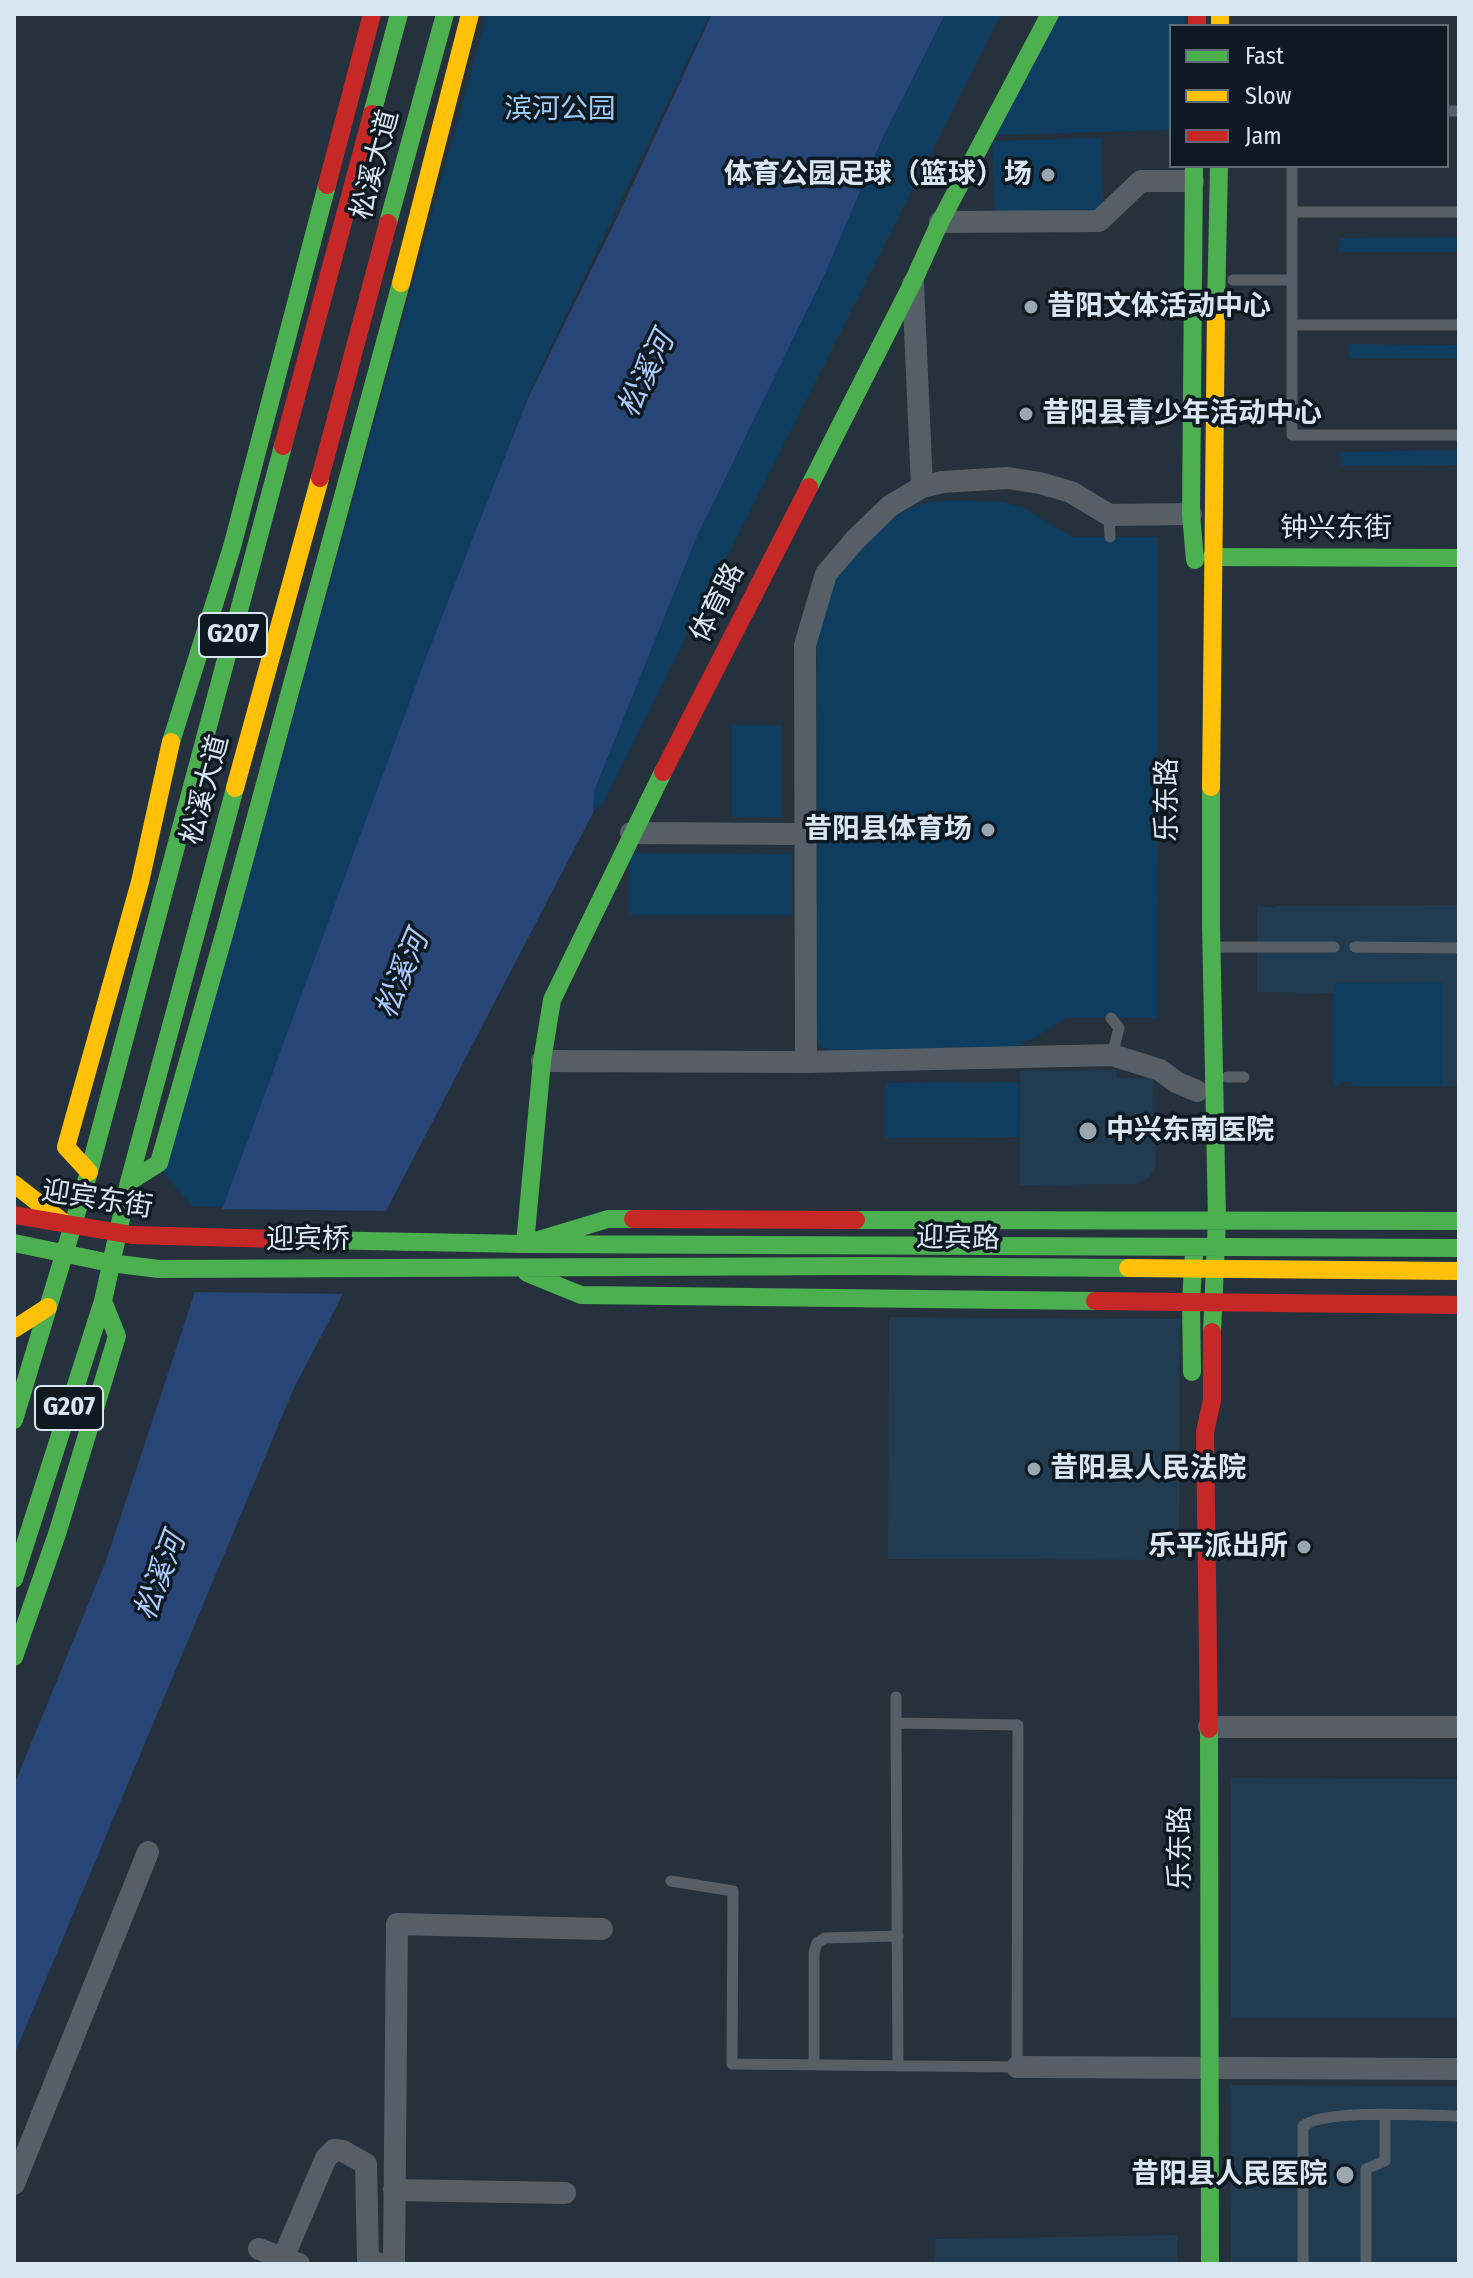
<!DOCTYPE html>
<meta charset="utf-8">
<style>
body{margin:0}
#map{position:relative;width:1473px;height:2278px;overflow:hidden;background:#25313c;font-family:"Fira Sans Condensed",sans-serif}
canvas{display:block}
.frame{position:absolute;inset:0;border:16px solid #d8e6f2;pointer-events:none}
.legend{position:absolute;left:1169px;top:24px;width:280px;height:144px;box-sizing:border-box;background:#0f1921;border:2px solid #5f6b75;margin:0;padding:10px 14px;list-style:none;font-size:24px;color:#d8e6f2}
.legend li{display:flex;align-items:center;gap:16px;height:40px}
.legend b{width:40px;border:2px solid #5f6b75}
</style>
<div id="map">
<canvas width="1473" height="2278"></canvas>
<div class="frame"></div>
<ul class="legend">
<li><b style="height:10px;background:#4caf50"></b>Fast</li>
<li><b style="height:10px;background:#ffc107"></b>Slow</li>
<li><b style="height:10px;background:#c62828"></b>Jam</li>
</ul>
</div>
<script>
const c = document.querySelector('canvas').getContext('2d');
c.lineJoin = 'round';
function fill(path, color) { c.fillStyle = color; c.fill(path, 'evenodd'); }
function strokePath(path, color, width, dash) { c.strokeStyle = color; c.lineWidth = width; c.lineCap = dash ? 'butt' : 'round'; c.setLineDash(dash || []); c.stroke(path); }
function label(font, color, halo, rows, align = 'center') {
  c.font = font + ' "Fira Sans Condensed","Noto Sans SC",sans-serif'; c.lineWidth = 7; c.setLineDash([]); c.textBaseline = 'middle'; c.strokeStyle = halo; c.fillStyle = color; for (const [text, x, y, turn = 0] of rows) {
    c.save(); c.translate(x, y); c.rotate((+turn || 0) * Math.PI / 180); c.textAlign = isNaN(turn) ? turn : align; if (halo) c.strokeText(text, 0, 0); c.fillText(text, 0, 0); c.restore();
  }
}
fill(new Path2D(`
 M 1459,905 L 1459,1086 L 1353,1086 L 1352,1082 L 1340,1082 L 1339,1086 L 1334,1086 L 1334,993 L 1257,992 L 1257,906 L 1275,908 L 1276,906 Z
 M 1116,1070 L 1117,1078 L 1154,1078 L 1156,1165 L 1149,1178 L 1137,1184 L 1020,1185 L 1020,1071 Z
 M 889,1317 L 1180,1319 L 1179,1560 L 888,1559 Z
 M 1231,1778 L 1459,1779 L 1459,2018 L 1231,2018 Z
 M 1230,2085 L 1459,2086 L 1459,2264 L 1231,2264 Z
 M 1177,2235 L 1177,2264 L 935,2264 L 934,2239 Z`), '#213b51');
fill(new Path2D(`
 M 487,14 L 710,14 L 527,397 L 227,1207 L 192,1206 L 163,1172 L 235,926 Z
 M 931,14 L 1001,14 L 603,803 L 587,817 L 588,789 L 686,535 Z
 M 1056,14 L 1185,14 L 1185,26 L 1171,26 L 1171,130 L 995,135 Z
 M 1101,138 L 1103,210 L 995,213 L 992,141 Z
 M 1459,237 L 1459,252 L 1339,252 L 1339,238 Z
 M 1349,344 L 1459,345 L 1459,358 L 1349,358 Z
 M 1459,450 L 1459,465 L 1341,466 L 1340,452 Z
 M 999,501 L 1024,508 L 1072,537 L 1158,537 L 1157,1018 L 1066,1018 L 1035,1038 L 1012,1047 L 831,1051 L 821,1047 L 817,1039 L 817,643 C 820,622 822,601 832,583 C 850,549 888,514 925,503 C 944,498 978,502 999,501 Z
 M 732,725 L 782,725 L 782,817 L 732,817 Z
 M 629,853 L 792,854 L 792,915 L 629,915 Z
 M 1443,982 L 1443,1086 L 1353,1086 L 1352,1082 L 1340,1082 L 1339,1086 L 1334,1086 L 1334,983 Z
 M 1019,1082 L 1020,1137 L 885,1138 L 885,1083 Z`), '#0f3d5f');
fill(new Path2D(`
 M 712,14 L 945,14 L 882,139 L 827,269 L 697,536 L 594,791 L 593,813 L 294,1388 L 14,2055 L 14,1785 L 106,1561 L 223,1207 L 427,655 L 528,398 L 618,216 Z`), '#284577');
fill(new Path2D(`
 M 218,1209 L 392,1211 L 348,1294 L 190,1292 Z`), '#25313c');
strokePath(new Path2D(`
 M 1447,111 L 1459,111
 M 1292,166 L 1292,435 L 1459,435
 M 1292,212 L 1459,212
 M 1233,280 L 1292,280
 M 1292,325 L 1459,325
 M 1109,515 L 1110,537
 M 1212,947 L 1334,947
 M 1355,947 L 1459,948
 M 1111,1018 L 1119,1028 L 1112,1055
 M 1227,1077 L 1244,1077
 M 896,1723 L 898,2066
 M 671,1881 L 733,1891 L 732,2064 L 1017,2067 L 1018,1725 L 896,1723 L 896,1697
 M 814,2065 L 814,1953 L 817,1943 L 825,1938 L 898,1936
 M 1303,2264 L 1303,2126 C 1326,2108 1426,2116 1459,2116
 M 1366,2264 L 1366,2169 L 1385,2161 L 1385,2116`), '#565f66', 11);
strokePath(new Path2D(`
 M 940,222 L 1099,221 L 1141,181 L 1193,181
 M 913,284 L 922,487
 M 631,833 L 805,834
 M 542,1061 L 806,1062 L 1112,1055 L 1160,1070 L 1176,1082 L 1197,1091
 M 806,1062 L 805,645 L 826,574 L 855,540 L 890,506 L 922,487 L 942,482 L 1008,478 L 1040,483 L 1071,492 L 1109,515 L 1191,514
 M 1209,1727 L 1459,1727
 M 1017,2067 L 1459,2069
 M 14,2184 L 148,1852
 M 394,2190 L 565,2193
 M 259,2249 L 299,2264
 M 283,2258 L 326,2158 L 334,2150 L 343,2151 L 366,2164 L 368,2260 L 380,2264
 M 394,2264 L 397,1924 L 602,1929`), '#565f66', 22);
strokePath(new Path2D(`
 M 372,114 L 399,14
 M 1194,166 L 1191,514 L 1195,560
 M 388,223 L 445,14
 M 1216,308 L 1219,166
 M 809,487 L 913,282 L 940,222 L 1050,14
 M 1212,557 L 1459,558
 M 171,742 L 232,547 L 327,185
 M 1211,787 L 1211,924 L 1217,1220 L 1212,1332
 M 129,1182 L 159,1163 L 225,931 L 401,283
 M 633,1219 L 608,1219 L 525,1244 L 542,1061 L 552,1000 L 663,772
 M 856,1220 L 1459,1221
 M 314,1240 L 525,1244 L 1459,1248
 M 14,1243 L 110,1263 L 159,1269 L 870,1266 L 1128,1268
 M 527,1273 L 581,1295 L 1095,1301
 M 1192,1372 L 1191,1301 L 1194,1252
 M 14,1420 L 89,1172 L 283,446
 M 14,1579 L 103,1301 L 129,1182 L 235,788
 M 14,1657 L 57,1534 L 117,1336 L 103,1301
 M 1209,1729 L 1210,2264`), '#4caf50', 18);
strokePath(new Path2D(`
 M 1220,14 L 1220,26
 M 401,283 L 470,14
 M 1211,787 L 1216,308
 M 235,788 L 320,478
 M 89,1172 L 66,1147 L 140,882 L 171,742
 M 14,1184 L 63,1222
 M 1128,1268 L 1459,1271
 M 14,1329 L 48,1307`), '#ffc107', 18);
strokePath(new Path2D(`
 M 1197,14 L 1197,26
 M 327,185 L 372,14
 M 283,446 L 372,114
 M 320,478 L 388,223
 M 663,772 L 809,487
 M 14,1215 L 132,1235 L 314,1240
 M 633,1219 L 856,1220
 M 1095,1301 L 1459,1305
 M 1209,1729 L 1205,1432 L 1212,1400 L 1212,1332`), '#c62828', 18);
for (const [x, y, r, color] of [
 [1048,175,8,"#99a7b2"],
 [1031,307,8,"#99a7b2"],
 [1026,414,8,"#99a7b2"],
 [988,830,8,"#99a7b2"],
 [1088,1131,10,"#99a7b2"],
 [1034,1469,8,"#99a7b2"],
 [1304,1547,8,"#99a7b2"],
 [1345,2175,10,"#99a7b2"]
]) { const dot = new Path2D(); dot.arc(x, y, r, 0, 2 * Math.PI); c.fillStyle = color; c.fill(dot); strokePath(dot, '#0f1921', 3); }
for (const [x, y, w] of [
 [233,635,68],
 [69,1408,68]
]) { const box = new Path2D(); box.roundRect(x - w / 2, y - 22, w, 44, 6); c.fillStyle = '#0f1921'; c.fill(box); strokePath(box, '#d8e6f2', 2); }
label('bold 26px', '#d8e6f2', null, [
 ["G207",233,635],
 ["G207",69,1408]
]);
label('28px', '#9ecdf7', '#0f1921', [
 ["滨河公园",560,110]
]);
label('28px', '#d8e6f2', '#0f1921', [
 ["松溪大道",376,165,-75],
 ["钟兴东街",1336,529],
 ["体育路",718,603,-63],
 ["松溪大道",206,790,-75],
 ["乐东路",1168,800,-90],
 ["迎宾东街",97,1200,9],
 ["迎宾路",958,1239,1],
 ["迎宾桥",308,1240],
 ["乐东路",1181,1848,-90]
]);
label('bold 28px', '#d8e6f2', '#0f1921', [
 ["体育公园足球（篮球）场",1032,175],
 ["昔阳文体活动中心",1047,307,"left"],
 ["昔阳县青少年活动中心",1042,414,"left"],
 ["昔阳县体育场",972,830],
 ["中兴东南医院",1106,1131,"left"],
 ["昔阳县人民法院",1050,1469,"left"],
 ["乐平派出所",1288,1547],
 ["昔阳县人民医院",1327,2175]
], 'right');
label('italic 30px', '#abc9fb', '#0f1921', [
 ["松溪河",647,375,-64],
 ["松溪河",403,975,-67],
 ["松溪河",161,1577,-69]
]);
</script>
